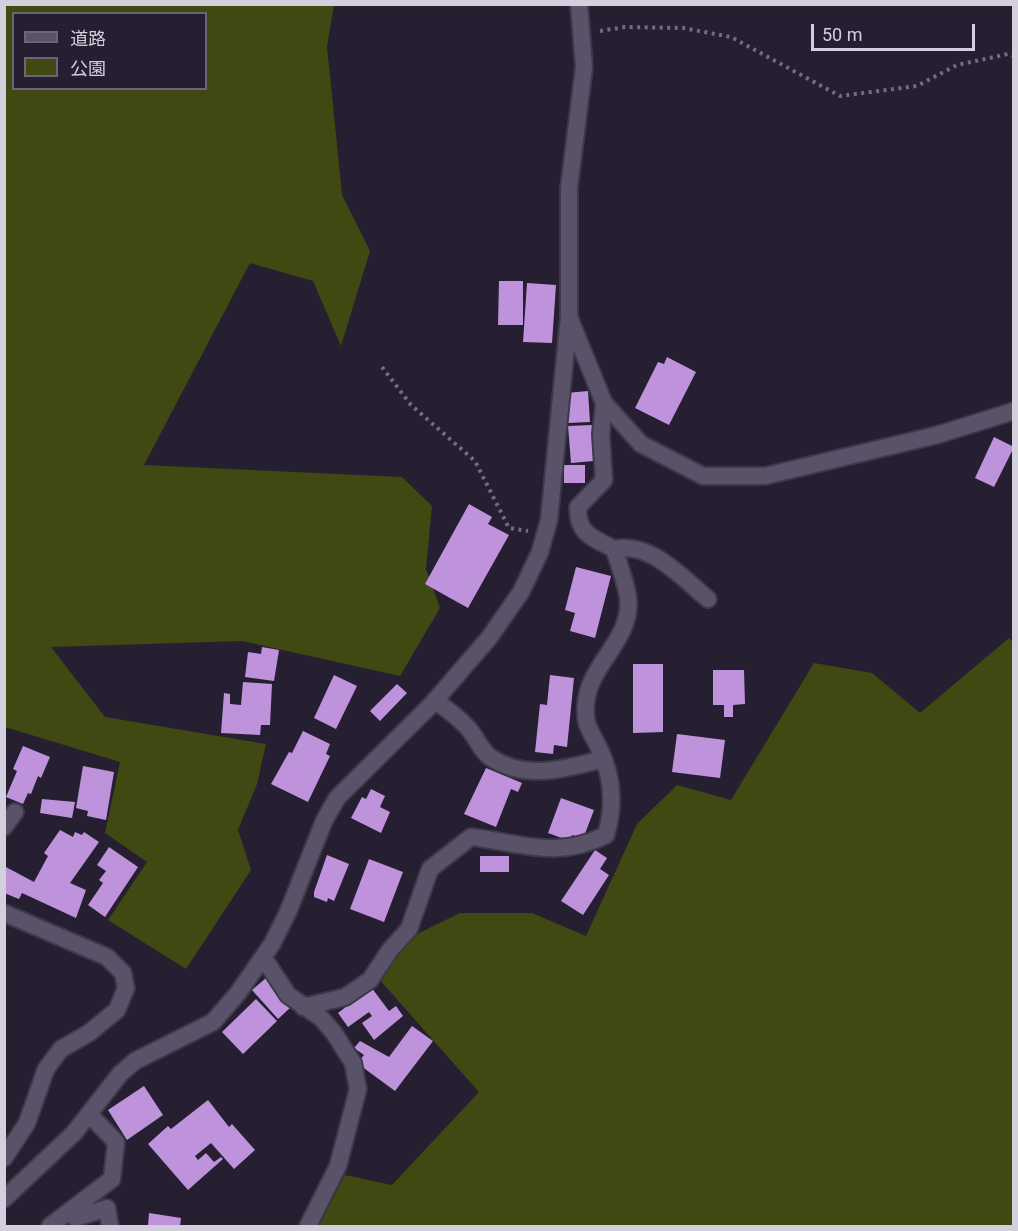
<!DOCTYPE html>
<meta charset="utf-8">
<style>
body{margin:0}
#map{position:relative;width:1018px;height:1231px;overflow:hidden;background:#261f32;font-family:Roboto,"Noto Sans JP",sans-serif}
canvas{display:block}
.frame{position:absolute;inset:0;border:6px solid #d4cfdc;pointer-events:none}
.legend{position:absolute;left:12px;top:12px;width:195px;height:78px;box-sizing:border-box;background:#261f32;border:2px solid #6c6576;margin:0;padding:8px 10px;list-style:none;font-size:18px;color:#d4cfdc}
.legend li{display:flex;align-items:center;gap:12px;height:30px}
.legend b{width:30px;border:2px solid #6c6576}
.scale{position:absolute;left:811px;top:24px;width:164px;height:27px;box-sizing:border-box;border:3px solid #d4cfdc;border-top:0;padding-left:8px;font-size:18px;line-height:21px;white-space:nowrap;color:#d4cfdc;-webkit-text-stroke:4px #261f32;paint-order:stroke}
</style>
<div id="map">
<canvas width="1018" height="1231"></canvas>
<div class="frame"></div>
<ul class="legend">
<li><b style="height:8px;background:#5a5268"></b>道路</li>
<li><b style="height:16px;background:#404911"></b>公園</li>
</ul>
<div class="scale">50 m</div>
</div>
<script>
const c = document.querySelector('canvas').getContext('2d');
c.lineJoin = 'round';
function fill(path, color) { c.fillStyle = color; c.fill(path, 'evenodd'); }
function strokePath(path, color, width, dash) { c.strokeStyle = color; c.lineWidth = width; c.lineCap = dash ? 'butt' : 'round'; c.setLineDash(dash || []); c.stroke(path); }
fill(new Path2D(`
 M 4,5 L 334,5 L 327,46 L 342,195 L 370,251 L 341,346 L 313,281 L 250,263 L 144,465 L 402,477 L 432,506 L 426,569 L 440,608 L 400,676 L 242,641 L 51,647 L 105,717 L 266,744 L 257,784 L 238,830 L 251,870 L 186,969 L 108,920 L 147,862 L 105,833 L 120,762 L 5,727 ZM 14,14 L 206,14 L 206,88 L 14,88 Z
 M 1009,638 L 1013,642 L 1013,1226 L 319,1226 L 345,1175 L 392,1185 L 479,1092 L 378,978 L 419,933 L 460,913 L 532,913 L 586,936 L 637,824 L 677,785 L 731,800 L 814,663 L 872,673 L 920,713 Z`), '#404911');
fill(new Path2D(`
 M 499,281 L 523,281 L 523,325 L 498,325 Z
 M 527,283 L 556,285 L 552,343 L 523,342 Z
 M 667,357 L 696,372 L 669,425 L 635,408 L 658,362 L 664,364 Z
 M 588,391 L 590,422 L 568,423 L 566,393 Z
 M 592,425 L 594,461 L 571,463 L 568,426 Z
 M 994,437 L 1014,447 L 994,487 L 975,478 Z
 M 564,465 L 585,465 L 585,483 L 564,483 Z
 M 469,504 L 492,517 L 488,524 L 509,535 L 468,608 L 425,584 Z
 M 576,567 L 611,576 L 595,638 L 570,631 L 575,613 L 565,610 Z
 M 262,647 L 279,650 L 274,681 L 245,677 L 248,652 L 261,654 Z
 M 633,664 L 663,664 L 663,732 L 633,733 Z
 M 713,670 L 744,670 L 745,704 L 733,705 L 733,717 L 724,717 L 724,705 L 713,705 Z
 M 334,675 L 357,686 L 336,729 L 314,718 Z
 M 550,675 L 574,678 L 567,747 L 554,745 L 553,754 L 535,752 L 540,704 L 547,705 Z
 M 243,682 L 272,684 L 270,725 L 261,725 L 260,735 L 221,733 L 224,693 L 230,694 L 230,704 L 241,705 Z
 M 397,684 L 407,693 L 380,721 L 370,711 Z
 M 303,731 L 330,744 L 326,754 L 330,756 L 308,802 L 271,784 L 289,752 L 292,753 Z
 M 677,734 L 725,740 L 720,778 L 672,772 Z
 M 23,746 L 50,757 L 41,778 L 38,776 L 31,794 L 28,793 L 23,804 L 6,797 L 17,771 L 13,769 Z
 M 83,766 L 114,772 L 106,820 L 87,816 L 88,811 L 76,808 Z
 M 486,768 L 522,783 L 518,792 L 511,789 L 496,827 L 464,814 Z
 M 371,789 L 385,796 L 380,807 L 390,812 L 381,833 L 351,818 L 362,797 L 366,799 Z
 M 561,798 L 594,810 L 583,839 L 572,835 L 570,841 L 548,833 Z
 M 42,799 L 75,802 L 72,818 L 40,813 Z
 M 60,830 L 73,837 L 75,832 L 82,835 L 84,832 L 99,842 L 70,883 L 86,890 L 76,918 L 22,893 L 19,899 L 4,893 L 4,866 L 34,882 L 48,856 L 44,853 Z
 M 109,847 L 138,867 L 105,917 L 88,905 L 103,883 L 99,880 L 106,871 L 97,865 Z
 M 595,850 L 607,858 L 600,869 L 609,875 L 583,915 L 561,901 Z
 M 327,855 L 349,864 L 334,901 L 328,898 L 327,902 L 314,897 L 314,892 Z
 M 480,856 L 509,856 L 509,872 L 480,872 Z
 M 369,859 L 403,872 L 384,922 L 350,909 Z
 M 266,978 L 291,1007 L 278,1019 L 252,990 Z
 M 371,987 L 389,1011 L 396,1006 L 403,1016 L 374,1040 L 362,1023 L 372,1016 L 369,1012 L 348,1027 L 338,1013 Z
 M 256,999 L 277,1021 L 243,1054 L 222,1032 Z
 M 412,1026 L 433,1041 L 395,1091 L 361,1066 L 363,1064 L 359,1061 L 364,1055 L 354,1048 L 360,1041 L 389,1057 Z
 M 144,1086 L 163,1115 L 127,1140 L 108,1110 Z
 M 208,1100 L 229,1127 L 232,1124 L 255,1150 L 234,1169 L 211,1143 L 195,1156 L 198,1160 L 206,1153 L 214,1162 L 221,1157 L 223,1159 L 188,1190 L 148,1144 L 168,1126 L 171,1129 Z
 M 149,1213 L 181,1218 L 180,1226 L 148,1226 Z`), '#be93db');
const minor = new Path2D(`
 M 579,4 L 584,67 L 569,188 L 569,317 L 604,403 L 641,444 L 703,476 L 765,476 L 937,435 L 1014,411
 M 604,403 L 601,434 L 604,480 L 578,507 C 577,534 593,538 614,549 C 651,541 682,578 708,599
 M 435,700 C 446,709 458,717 467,727 C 476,736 480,750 490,757 C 525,781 565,769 603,759
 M 4,827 L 15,812
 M 4,913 L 107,957 L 123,973 L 126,988 L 117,1010 L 89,1033 L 61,1049 L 46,1069 L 27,1123 L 4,1158
 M 263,957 L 288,995 L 321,1018 L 334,1033 L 353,1063 L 358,1089 L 338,1166 L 308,1226
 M 303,1007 L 345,997 L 370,980 L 390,950 L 409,929 L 430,869 L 471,837 C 522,843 556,860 606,835 C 615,804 613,775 598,746 C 589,728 584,725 586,703 C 589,664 633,639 628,598 C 626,582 619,565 614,549
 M 4,1199 L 74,1133 L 120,1074 L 135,1061 L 213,1022 L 238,993 L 272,944 L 288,912 L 324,821 L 337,798 L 432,704 L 489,638 L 521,592 L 540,552 L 549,520 L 569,317
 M 69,1212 L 76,1218 L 107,1208 L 110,1226
 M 50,1226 L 112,1179 L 116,1142 L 89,1114`);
strokePath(minor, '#3e3949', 20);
strokePath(new Path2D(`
 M 600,31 L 625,27 L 683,28 L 731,37 L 840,96 L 917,86 L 957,65 L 1008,54 L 1014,56
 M 382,367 L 411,405 L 475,461 L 509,528 L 528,531`), '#736d7e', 4, [3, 4.5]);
strokePath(minor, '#5a5268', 16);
</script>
